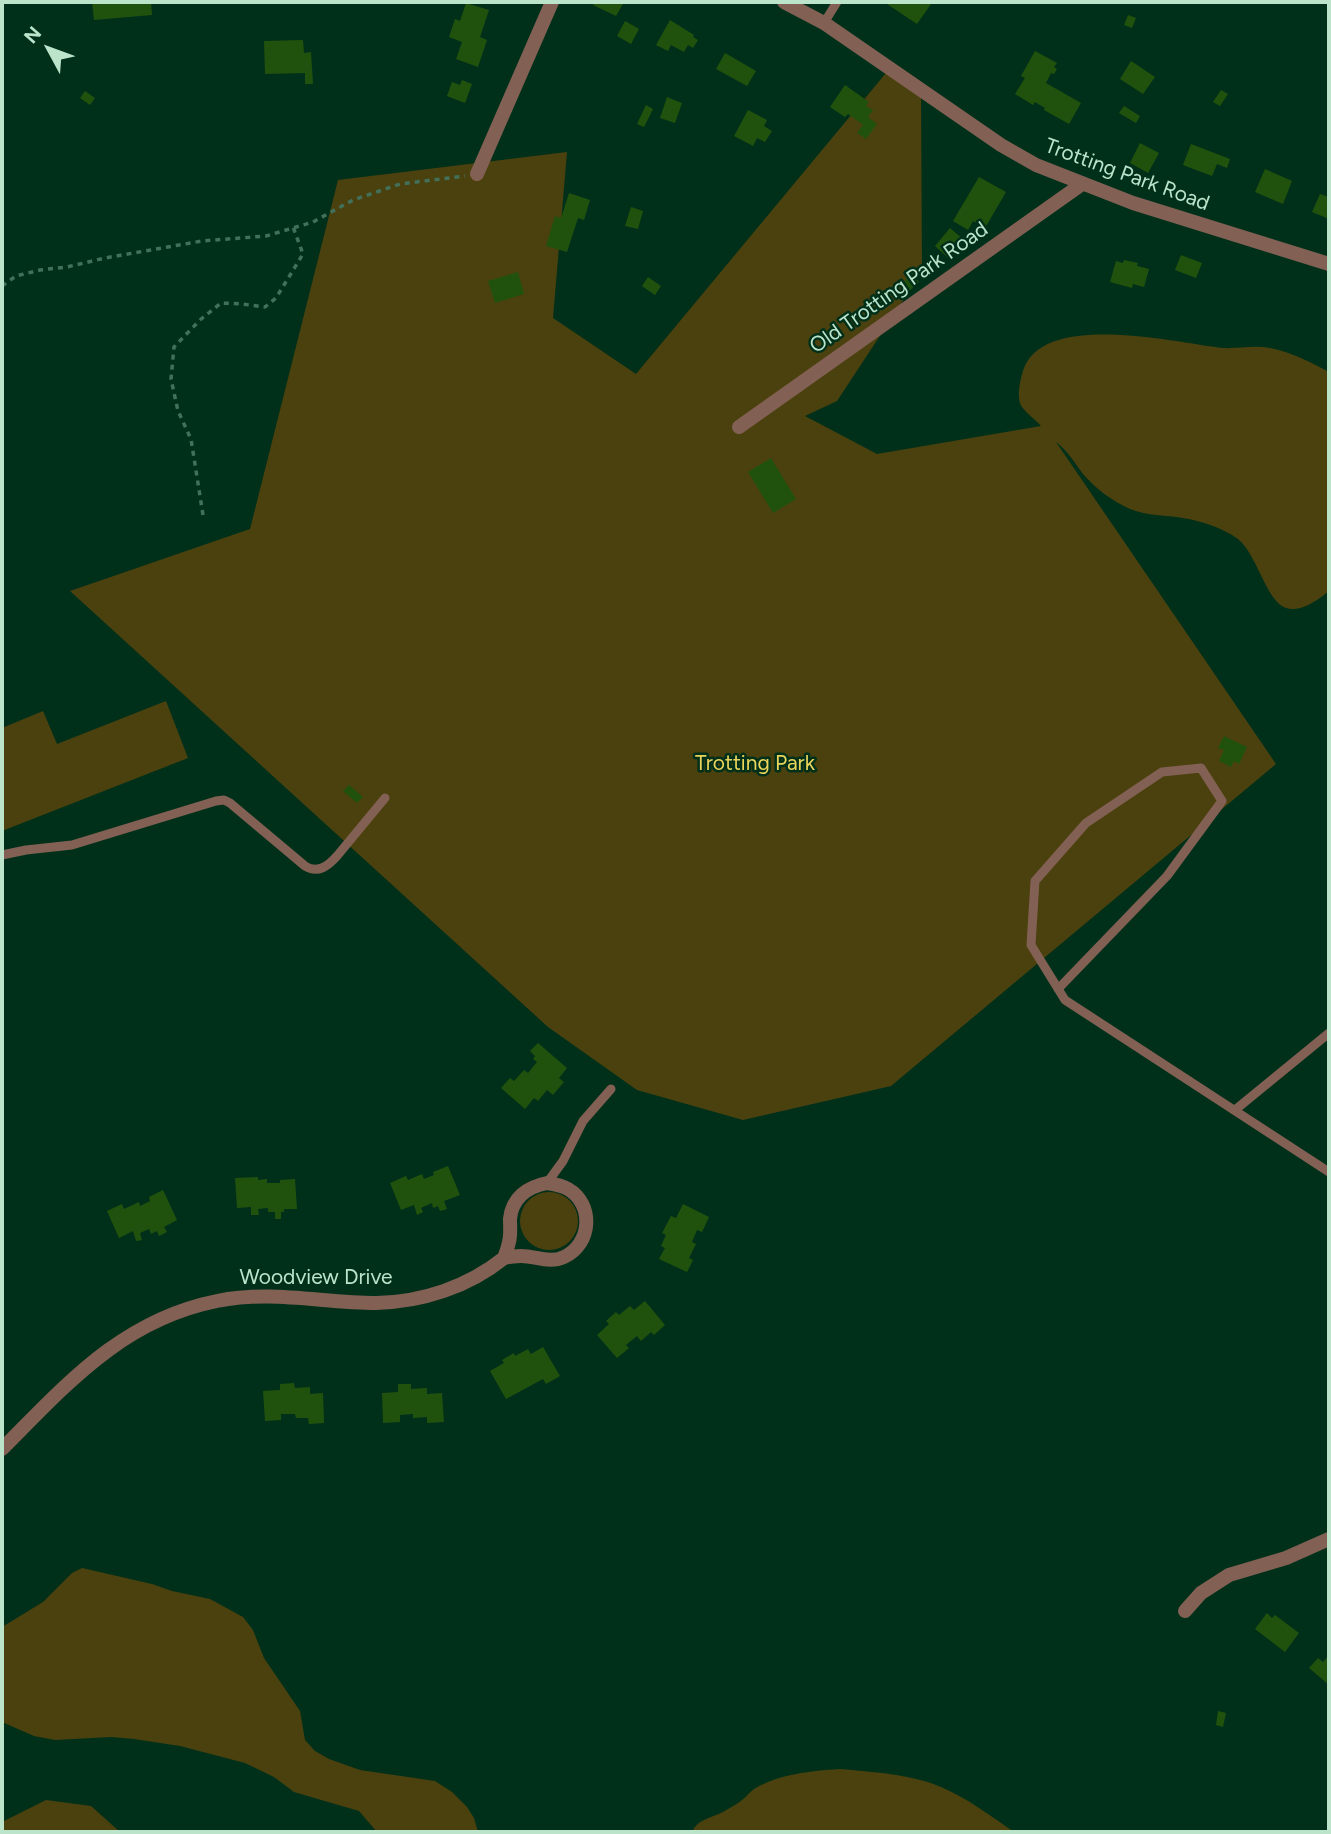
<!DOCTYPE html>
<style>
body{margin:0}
#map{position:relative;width:1331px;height:1834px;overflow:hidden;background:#00301a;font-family:Figtree,sans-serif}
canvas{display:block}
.frame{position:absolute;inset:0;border:4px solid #bbe4cb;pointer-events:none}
.north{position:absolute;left:14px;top:14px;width:70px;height:70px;-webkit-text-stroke:5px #00301a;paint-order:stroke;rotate:311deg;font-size:19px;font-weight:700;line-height:28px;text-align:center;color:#bbe4cb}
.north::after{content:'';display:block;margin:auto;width:24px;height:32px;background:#bbe4cb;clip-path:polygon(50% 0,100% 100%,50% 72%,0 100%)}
</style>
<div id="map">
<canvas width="1331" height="1834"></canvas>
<div class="frame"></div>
<div class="north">N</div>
</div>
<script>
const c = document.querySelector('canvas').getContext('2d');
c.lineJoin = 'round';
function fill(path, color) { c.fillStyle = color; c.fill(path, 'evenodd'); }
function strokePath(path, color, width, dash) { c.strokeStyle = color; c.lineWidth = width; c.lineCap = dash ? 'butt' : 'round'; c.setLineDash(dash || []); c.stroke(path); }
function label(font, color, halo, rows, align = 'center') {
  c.font = font + ' Figtree,sans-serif'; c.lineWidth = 5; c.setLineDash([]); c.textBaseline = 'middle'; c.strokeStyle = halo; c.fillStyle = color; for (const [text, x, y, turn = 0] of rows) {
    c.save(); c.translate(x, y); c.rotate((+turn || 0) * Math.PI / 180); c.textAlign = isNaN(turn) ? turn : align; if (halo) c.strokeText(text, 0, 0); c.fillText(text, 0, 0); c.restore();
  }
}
fill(new Path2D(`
 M 891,67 L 921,93 L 922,272 L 837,401 L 805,416 L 877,454 L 1041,426 C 1036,420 1027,414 1022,407 C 1016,398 1020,381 1023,371 C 1042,310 1176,343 1222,348 C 1238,349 1254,345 1270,348 C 1291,352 1310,362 1329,372 L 1329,591 C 1319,599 1301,613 1286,608 C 1266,601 1257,554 1238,539 C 1223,528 1201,521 1183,518 C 1165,515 1148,516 1130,509 C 1112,501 1096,489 1083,474 C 1075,463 1066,449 1056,442 L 1276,764 L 891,1086 L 743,1120 L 637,1090 L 548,1027 L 70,591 L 250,529 L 338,180 L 567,152 L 553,318 L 636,374 Z
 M 166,701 L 188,758 L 2,831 L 2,728 L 43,711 L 57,744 Z
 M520 1221a29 29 0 1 1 58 0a29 29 0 1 1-58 0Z
 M 82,1568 L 152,1584 L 172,1591 L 210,1599 L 243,1617 L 253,1630 L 264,1658 L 300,1711 L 305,1740 L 315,1751 L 329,1759 L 360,1770 L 435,1781 L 452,1792 L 467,1807 L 474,1818 L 478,1832 L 377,1832 L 359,1811 L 294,1792 L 274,1777 L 245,1763 L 180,1746 L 134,1739 L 111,1737 L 55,1740 L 34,1736 L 2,1722 L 2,1627 L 43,1602 L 72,1573 Z
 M 840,1769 C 872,1772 911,1774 941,1787 C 967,1798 991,1816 1014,1832 L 692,1832 C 698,1819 711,1818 723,1812 C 729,1808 736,1805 742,1800 C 746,1797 750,1792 754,1789 C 779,1774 811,1771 840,1769 Z
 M 46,1800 L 91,1806 L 120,1832 L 2,1832 L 2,1822 Z`), '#4b410e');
fill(new Path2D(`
 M 92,2 L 151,2 L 152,15 L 94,20 Z
 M 595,2 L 624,2 L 616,16 L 593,5 Z
 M 884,2 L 928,2 L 931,4 L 917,24 Z
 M 466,3 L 489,10 L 480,37 L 487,40 L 478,67 L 456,59 L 462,42 L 449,37 L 455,19 L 460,21 Z
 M 1128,15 L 1136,18 L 1132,28 L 1124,25 Z
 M 670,20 L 694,35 L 693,37 L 698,40 L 693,48 L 688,45 L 684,52 L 671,45 L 668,51 L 656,45 Z
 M 625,21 L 639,29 L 631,44 L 617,36 Z
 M 303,40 L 304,53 L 311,52 L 313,84 L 305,84 L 305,73 L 265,74 L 264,41 Z
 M 1035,51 L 1057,63 L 1054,67 L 1057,69 L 1054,74 L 1051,73 L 1046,83 L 1081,103 L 1069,124 L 1044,110 L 1045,108 L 1035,102 L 1033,105 L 1015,94 L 1025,78 L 1021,76 Z
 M 725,53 L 756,71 L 747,86 L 716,69 Z
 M 1131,61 L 1155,77 L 1143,94 L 1120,79 Z
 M 462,80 L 472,84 L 465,103 L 447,96 L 452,82 L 460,85 Z
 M 845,85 L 869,102 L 866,106 L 873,110 L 868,117 L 877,124 L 866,139 L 857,133 L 863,125 L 848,114 L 845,117 L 830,107 Z
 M 1221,90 L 1228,94 L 1220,106 L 1213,102 Z
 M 85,91 L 95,98 L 90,105 L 80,98 Z
 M 667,97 L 682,103 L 675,123 L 660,118 Z
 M 646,105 L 653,109 L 644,127 L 637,124 Z
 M 1124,106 L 1140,116 L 1136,123 L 1119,113 Z
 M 748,110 L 767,120 L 764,126 L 772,131 L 765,142 L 757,138 L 753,146 L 734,136 Z
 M 1140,143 L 1159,153 L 1148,173 L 1130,163 Z
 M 1191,144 L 1230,159 L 1227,168 L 1217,164 L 1212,176 L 1183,165 Z
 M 1265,169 L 1292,181 L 1283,204 L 1255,192 Z
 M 979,177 L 1006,192 L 985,228 L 973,221 L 968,230 L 953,221 Z
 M 569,193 L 590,200 L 584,220 L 578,218 L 567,252 L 546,246 L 555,216 L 561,218 Z
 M 1320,194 L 1329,197 L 1329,219 L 1312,212 Z
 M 631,207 L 643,211 L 638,229 L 625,226 Z
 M 950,228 L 964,240 L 948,258 L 935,246 Z
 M 1181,255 L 1202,263 L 1196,278 L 1175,270 Z
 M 1124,260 L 1138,263 L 1137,266 L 1149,269 L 1144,287 L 1133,284 L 1132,288 L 1110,282 L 1116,261 L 1123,263 Z
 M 518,272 L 524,294 L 495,303 L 488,281 Z
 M 912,274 L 919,282 L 907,293 L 900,285 Z
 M 648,277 L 661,286 L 655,295 L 642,286 Z
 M 771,458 L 796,499 L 773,513 L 748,472 Z
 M 1224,736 L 1247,747 L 1239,764 L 1234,761 L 1231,767 L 1219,761 L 1224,750 L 1218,748 Z
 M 349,785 L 363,797 L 357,803 L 343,791 Z
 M 538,1043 L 567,1068 L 559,1078 L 564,1082 L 553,1095 L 547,1090 L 538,1101 L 534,1098 L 525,1109 L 501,1088 L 510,1078 L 514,1081 L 524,1070 L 528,1073 L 537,1062 L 533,1059 L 535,1056 L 530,1051 Z
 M 448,1166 L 460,1195 L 444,1201 L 447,1209 L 440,1211 L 438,1206 L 433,1208 L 432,1203 L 421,1208 L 423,1212 L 417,1215 L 414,1205 L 401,1210 L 390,1183 L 406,1176 L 408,1180 L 422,1174 L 424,1179 L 434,1175 L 433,1172 Z
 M 258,1177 L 258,1180 L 267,1179 L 267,1183 L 280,1183 L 280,1180 L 295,1179 L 297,1209 L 284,1209 L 284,1212 L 281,1212 L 281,1219 L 275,1219 L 275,1212 L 268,1212 L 268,1208 L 258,1209 L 259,1215 L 251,1215 L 251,1207 L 237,1208 L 235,1178 Z
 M 163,1190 L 177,1220 L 164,1227 L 167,1232 L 159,1236 L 157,1231 L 151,1234 L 149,1229 L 140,1233 L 142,1240 L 136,1241 L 133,1231 L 119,1238 L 107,1211 L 122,1204 L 124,1209 L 139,1202 L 140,1206 L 150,1201 L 149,1197 Z
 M 683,1204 L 709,1217 L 702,1232 L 697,1230 L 692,1242 L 696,1244 L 689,1258 L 693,1260 L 687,1272 L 659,1259 L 665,1248 L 661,1246 L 666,1235 L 662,1233 L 671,1216 L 676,1218 Z
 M 645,1301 L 665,1325 L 654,1335 L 651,1332 L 641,1341 L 637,1336 L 626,1345 L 629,1348 L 617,1358 L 597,1335 L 609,1324 L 606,1321 L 616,1312 L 619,1315 L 630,1306 L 634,1310 Z
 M 543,1347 L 560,1376 L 546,1384 L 543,1379 L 506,1399 L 490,1371 L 504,1363 L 502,1360 L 514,1353 L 515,1356 L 528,1349 L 531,1354 Z
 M 294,1383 L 295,1388 L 310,1387 L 310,1394 L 323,1393 L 324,1423 L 309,1424 L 308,1418 L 296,1418 L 295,1414 L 281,1414 L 281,1420 L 265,1421 L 263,1391 L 280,1390 L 280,1384 Z
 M 398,1384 L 411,1384 L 411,1389 L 427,1388 L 427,1394 L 442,1393 L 444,1422 L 427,1423 L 427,1417 L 413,1418 L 413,1414 L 400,1415 L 400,1422 L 383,1423 L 382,1393 L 398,1392 Z
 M 1267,1613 L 1272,1618 L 1275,1615 L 1299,1633 L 1285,1652 L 1255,1629 Z
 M 1329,1655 L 1329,1685 L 1309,1668 L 1318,1658 L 1323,1662 Z
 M 1218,1711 L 1226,1713 L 1223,1727 L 1216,1725 Z`), '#21520d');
strokePath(new Path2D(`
 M 2,286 L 16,276 L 40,270 L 67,267 L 105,258 L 202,241 L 266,236 L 313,222 L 353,200 L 400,184 L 465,176
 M 203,515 L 191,439 L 178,411 L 171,379 L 174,347 L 200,320 L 221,303 L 242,304 L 265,307 L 276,298 L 303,254 L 293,227`), '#427059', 3.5, [5, 5]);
strokePath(new Path2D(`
 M 824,23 L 837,2
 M 2,855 L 26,850 L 72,845 L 216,801 L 224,800 L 230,803 L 305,866 C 318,874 328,866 337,856 L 385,798
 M 1058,989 L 1167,876 L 1222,801 L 1201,768 L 1162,772 L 1086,823 L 1035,881 L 1031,945 L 1065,1000 L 1329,1172
 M 1235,1110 L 1329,1033
 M 547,1183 L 563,1161 L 583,1121 L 611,1089`), '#836054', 9);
strokePath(new Path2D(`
 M 784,2 L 824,23 L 1001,145 L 1036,165 L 1133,203 L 1329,264
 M 477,174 L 552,2
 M 739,427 L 1082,184
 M 547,1183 C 554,1184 561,1185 568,1189 C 594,1204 592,1244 564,1257 C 549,1264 536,1256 521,1256 C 515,1256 509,1257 504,1258 C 506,1253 508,1247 509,1242 C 511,1235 510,1227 510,1219 C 512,1198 527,1187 547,1183 Z
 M 2,1449 C 67,1384 122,1320 217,1301 C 270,1290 323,1303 376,1303 C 422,1302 468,1287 504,1258
 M 1185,1611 L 1201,1593 L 1229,1575 L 1286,1558 L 1329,1539`), '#836054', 14);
label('21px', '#bbe4cb', '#00301a', [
 ["Trotting Park Road",1127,175,20],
 ["Old Trotting Park Road",899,288,-35],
 ["Woodview Drive",316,1278]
]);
label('21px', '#ead45b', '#00301a', [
 ["Trotting Park",755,764]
]);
</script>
